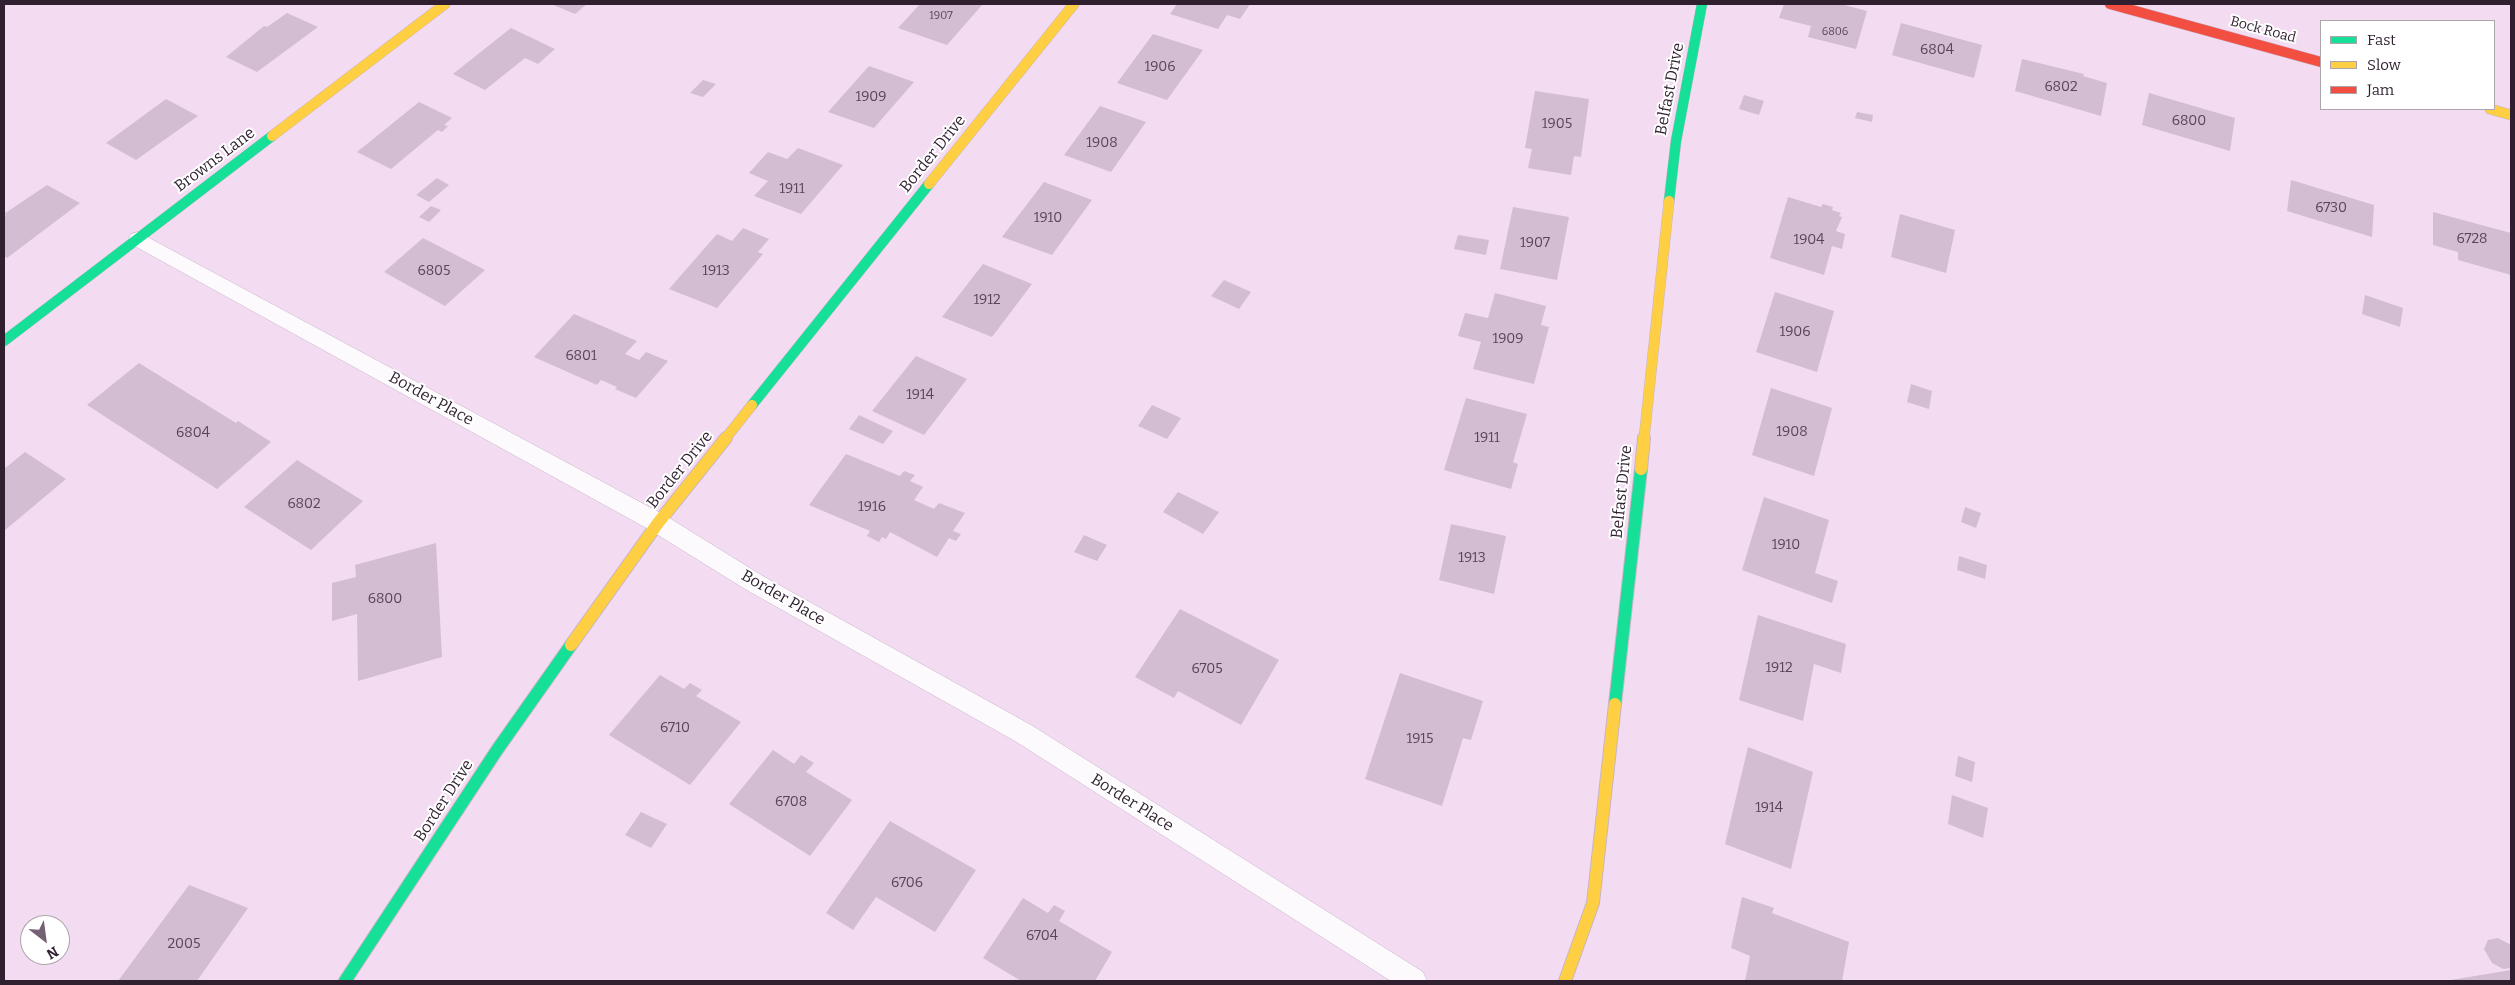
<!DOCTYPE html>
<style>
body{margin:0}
#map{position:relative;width:2515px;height:985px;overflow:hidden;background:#f3dcf2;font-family:Bitter,serif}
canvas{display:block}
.frame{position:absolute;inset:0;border:5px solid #2f1f2f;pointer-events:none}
.legend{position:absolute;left:2320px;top:20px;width:175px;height:90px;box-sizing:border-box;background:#fff;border:1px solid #aca5ac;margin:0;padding:6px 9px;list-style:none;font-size:15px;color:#2f1f2f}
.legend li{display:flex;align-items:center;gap:10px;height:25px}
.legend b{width:25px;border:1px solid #aca5ac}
.north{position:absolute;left:20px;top:915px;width:50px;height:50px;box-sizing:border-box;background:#fff;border:1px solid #aca5ac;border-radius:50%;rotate:150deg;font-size:14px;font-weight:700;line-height:20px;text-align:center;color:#2f1f2f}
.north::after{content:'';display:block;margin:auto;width:18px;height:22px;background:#746173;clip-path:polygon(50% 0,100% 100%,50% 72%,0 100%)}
</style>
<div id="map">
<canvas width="2515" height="985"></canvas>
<div class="frame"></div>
<ul class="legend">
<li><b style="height:6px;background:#16e098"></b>Fast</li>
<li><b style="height:6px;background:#ffcf43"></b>Slow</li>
<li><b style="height:6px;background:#f24e42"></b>Jam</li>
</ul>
<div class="north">N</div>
</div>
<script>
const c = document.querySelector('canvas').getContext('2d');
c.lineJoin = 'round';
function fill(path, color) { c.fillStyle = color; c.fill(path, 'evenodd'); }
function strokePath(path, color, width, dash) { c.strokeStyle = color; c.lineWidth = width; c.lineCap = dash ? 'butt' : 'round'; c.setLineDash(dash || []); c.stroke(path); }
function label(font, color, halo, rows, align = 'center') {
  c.font = font + ' Bitter,serif'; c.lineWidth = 4; c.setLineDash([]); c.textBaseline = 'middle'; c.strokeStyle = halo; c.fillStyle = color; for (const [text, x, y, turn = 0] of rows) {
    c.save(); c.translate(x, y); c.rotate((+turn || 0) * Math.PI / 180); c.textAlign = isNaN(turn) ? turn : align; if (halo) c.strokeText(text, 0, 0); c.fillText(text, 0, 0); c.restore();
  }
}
fill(new Path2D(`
 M 551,4 L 587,4 L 575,14 Z
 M 920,4 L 983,4 L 947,45 L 898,28 Z
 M 1177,4 L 1250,4 L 1240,19 L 1227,15 L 1218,29 L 1170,14 Z
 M 1784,4 L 1841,4 L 1867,11 L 1856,49 L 1808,37 L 1811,26 L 1779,18 Z
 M 287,13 L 318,27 L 257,72 L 226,57 L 264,26 L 267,27 Z
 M 1901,23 L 1982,45 L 1974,78 L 1892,55 Z
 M 511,28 L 555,49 L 538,64 L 525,58 L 485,90 L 453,74 Z
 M 1153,34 L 1203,50 L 1167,100 L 1117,83 Z
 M 2022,59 L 2084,74 L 2083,76 L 2107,83 L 2101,116 L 2015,91 Z
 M 869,66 L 914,82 L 874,128 L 828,112 Z
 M 703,80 L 716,84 L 703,97 L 690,93 Z
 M 1535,91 L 1589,99 L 1581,157 L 1574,156 L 1571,175 L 1528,168 L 1532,149 L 1525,148 Z
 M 2149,93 L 2235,118 L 2230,151 L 2142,125 Z
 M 1744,95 L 1764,101 L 1759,115 L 1739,109 Z
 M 166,99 L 198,116 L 136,160 L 106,143 Z
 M 419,102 L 452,118 L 444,125 L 448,126 L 442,132 L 438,130 L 391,169 L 357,152 Z
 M 1100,106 L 1146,122 L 1111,172 L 1064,155 Z
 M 1857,112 L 1873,115 L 1872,122 L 1855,118 Z
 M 798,148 L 843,165 L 801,214 L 754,196 L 768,181 L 749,173 L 768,152 L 787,159 Z
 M 437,178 L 449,185 L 429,202 L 416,195 Z
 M 2291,180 L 2374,205 L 2372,237 L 2287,211 Z
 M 1044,182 L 1092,200 L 1052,255 L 1002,237 Z
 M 47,185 L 80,203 L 7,258 L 4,256 L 4,217 L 6,215 L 4,214 Z
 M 1788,197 L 1821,207 L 1823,204 L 1833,207 L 1832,210 L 1841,213 L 1839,216 L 1842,217 L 1836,231 L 1845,234 L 1842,249 L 1832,246 L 1824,275 L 1770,258 Z
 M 431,206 L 441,210 L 429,222 L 419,217 Z
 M 1513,207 L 1569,217 L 1557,280 L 1500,269 Z
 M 2433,212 L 2511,233 L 2511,275 L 2458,260 L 2458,252 L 2433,245 Z
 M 1900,214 L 1955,230 L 1946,273 L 1891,257 Z
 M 743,228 L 769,239 L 758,252 L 763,254 L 717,308 L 669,289 L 717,234 L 732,241 Z
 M 1458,235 L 1489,240 L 1486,255 L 1454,249 Z
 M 423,238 L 485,270 L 445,306 L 384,272 Z
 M 983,264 L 1032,284 L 992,337 L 942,317 Z
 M 1224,280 L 1251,292 L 1239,309 L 1211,296 Z
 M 1775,292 L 1834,311 L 1817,372 L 1756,352 Z
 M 1495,293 L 1546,306 L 1541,325 L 1549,327 L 1534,384 L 1473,369 L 1481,342 L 1458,336 L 1465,313 L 1488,318 Z
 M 2365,295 L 2403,308 L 2400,327 L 2362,314 Z
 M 574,314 L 637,341 L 625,354 L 639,360 L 646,352 L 668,361 L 636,398 L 615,389 L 617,387 L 601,380 L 597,385 L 534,357 Z
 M 916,356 L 967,379 L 924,435 L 872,411 Z
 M 139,363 L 236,423 L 238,421 L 271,442 L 217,489 L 87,405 Z
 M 1911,384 L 1932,391 L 1929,409 L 1907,402 Z
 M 1771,388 L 1832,408 L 1814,476 L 1752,455 Z
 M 1466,398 L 1527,414 L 1513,462 L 1518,464 L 1511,489 L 1444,470 Z
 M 1152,405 L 1181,418 L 1167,439 L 1138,426 Z
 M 859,415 L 893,431 L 883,444 L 849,429 Z
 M 25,452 L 66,479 L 4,531 L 4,469 Z
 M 846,454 L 900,476 L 904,471 L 915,475 L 910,481 L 923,487 L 914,500 L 934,509 L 939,503 L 965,513 L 953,531 L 961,534 L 956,541 L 949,538 L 937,557 L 890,532 L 886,539 L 882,537 L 879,542 L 867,536 L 870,531 L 809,505 Z
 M 297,460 L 363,501 L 311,550 L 244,507 Z
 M 1178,492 L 1219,512 L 1203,534 L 1163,512 Z
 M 1764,497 L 1829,520 L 1815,573 L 1838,581 L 1832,603 L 1742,570 Z
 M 1965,507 L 1981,513 L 1976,528 L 1961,522 Z
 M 1451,524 L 1506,536 L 1494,594 L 1439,580 Z
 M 1084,535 L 1107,545 L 1097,561 L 1074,552 Z
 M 436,543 L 442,657 L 358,681 L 357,614 L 332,621 L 332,583 L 356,577 L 355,565 Z
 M 1959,556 L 1987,565 L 1985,579 L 1957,570 Z
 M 1180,609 L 1279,660 L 1241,725 L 1178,691 L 1174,698 L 1135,677 Z
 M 1758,615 L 1846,644 L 1841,673 L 1814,664 L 1803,721 L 1739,700 Z
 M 1400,673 L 1483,701 L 1471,740 L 1463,738 L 1442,806 L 1365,779 Z
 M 660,675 L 684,689 L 690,683 L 702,690 L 696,696 L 741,722 L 690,785 L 609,735 Z
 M 1748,747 L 1813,772 L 1791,869 L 1725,844 Z
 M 773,750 L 794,764 L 801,755 L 814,763 L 806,772 L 852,800 L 810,856 L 729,804 Z
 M 1958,756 L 1975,762 L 1972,782 L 1955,776 Z
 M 1952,795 L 1988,808 L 1983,838 L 1948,824 Z
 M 641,812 L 667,824 L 651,848 L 625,835 Z
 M 890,821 L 976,870 L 935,932 L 876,897 L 853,930 L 826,913 Z
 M 189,885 L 248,908 L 197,981 L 118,981 Z
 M 1742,897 L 1774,908 L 1772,913 L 1849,942 L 1842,981 L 1745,981 L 1750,956 L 1731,948 Z
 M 1023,898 L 1048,913 L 1054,905 L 1065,911 L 1059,921 L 1112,952 L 1095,981 L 1021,981 L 983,958 Z
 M 2498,938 L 2511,945 L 2511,968 L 2503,969 L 2492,963 L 2484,949 L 2488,940 Z
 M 2511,970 L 2511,981 L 2451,981 L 2451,980 Z`), '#d3bdd2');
const lane = new Path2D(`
 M 138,232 L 666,516 L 761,575 L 1031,725 L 1423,972 L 1427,981 L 1391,981 L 1015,741 L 745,589 L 650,530 L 131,244 L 129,239 L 131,234 Z`);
const fastFar1 = new Path2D(`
 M 1669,201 L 1676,141 L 1702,4
 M 4,341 L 272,136
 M 752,405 L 929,184`);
const fast = new Path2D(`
 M 1615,704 L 1641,469
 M 345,981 L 497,750 L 571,645`);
const slowFar1 = new Path2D(`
 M 2490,109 L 2511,115
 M 272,136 L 445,4
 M 929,184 L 1074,4
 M 725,439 L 752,405
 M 1644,439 L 1669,201`);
const slow = new Path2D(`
 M 1641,469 L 1644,438
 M 571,645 L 658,523 L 726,438
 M 1565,981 L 1593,903 L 1615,704`);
const jam = new Path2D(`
 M 2110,4 L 2321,62`);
strokePath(lane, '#c7b5c7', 1);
strokePath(fastFar1, '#c7b5c7', 11);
strokePath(fast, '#c7b5c7', 14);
strokePath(slowFar1, '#c7b5c7', 11);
strokePath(slow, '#c7b5c7', 14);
strokePath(jam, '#c7b5c7', 11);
fill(lane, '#fdfafd');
strokePath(fastFar1, '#16e098', 10);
strokePath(fast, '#16e098', 12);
strokePath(slowFar1, '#ffcf43', 10);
strokePath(slow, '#ffcf43', 12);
strokePath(jam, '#f24e42', 10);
label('11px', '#584658', null, [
 ["1907",941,16],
 ["6806",1835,32]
]);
label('14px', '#2f1f2f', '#fff', [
 ["Bock Road",2263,30,15]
]);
label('14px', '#584658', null, [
 ["6804",1937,50],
 ["1906",1160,67],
 ["6802",2061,87],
 ["1909",871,97],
 ["6800",2189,121],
 ["1905",1557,124],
 ["1908",1102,143],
 ["1911",792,189],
 ["6730",2331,208],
 ["1910",1048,218],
 ["6728",2472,239],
 ["1904",1809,240],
 ["1907",1535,243],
 ["6805",434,271],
 ["1913",716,271],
 ["1912",987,300],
 ["1906",1795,332],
 ["1909",1508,339],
 ["6801",581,356],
 ["1914",920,395],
 ["1908",1792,432],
 ["6804",193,433],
 ["1911",1487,438],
 ["6802",304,504],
 ["1916",872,507],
 ["1910",1786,545],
 ["1913",1472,558],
 ["6800",385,599],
 ["1912",1779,668],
 ["6705",1207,669],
 ["6710",675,728],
 ["1915",1420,739],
 ["6708",791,802],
 ["1914",1769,808],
 ["6706",907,883],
 ["6704",1042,936],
 ["2005",184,944]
]);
label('16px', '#2f1f2f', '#fff', [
 ["Belfast Drive",1670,89,-79],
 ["Border Drive",933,154,-51],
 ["Browns Lane",215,160,-37],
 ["Border Place",431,399,29],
 ["Border Drive",680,470,-51],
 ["Belfast Drive",1622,492,-84],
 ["Border Place",783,598,30],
 ["Border Drive",444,801,-57],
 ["Border Place",1132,803,32]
]);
</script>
